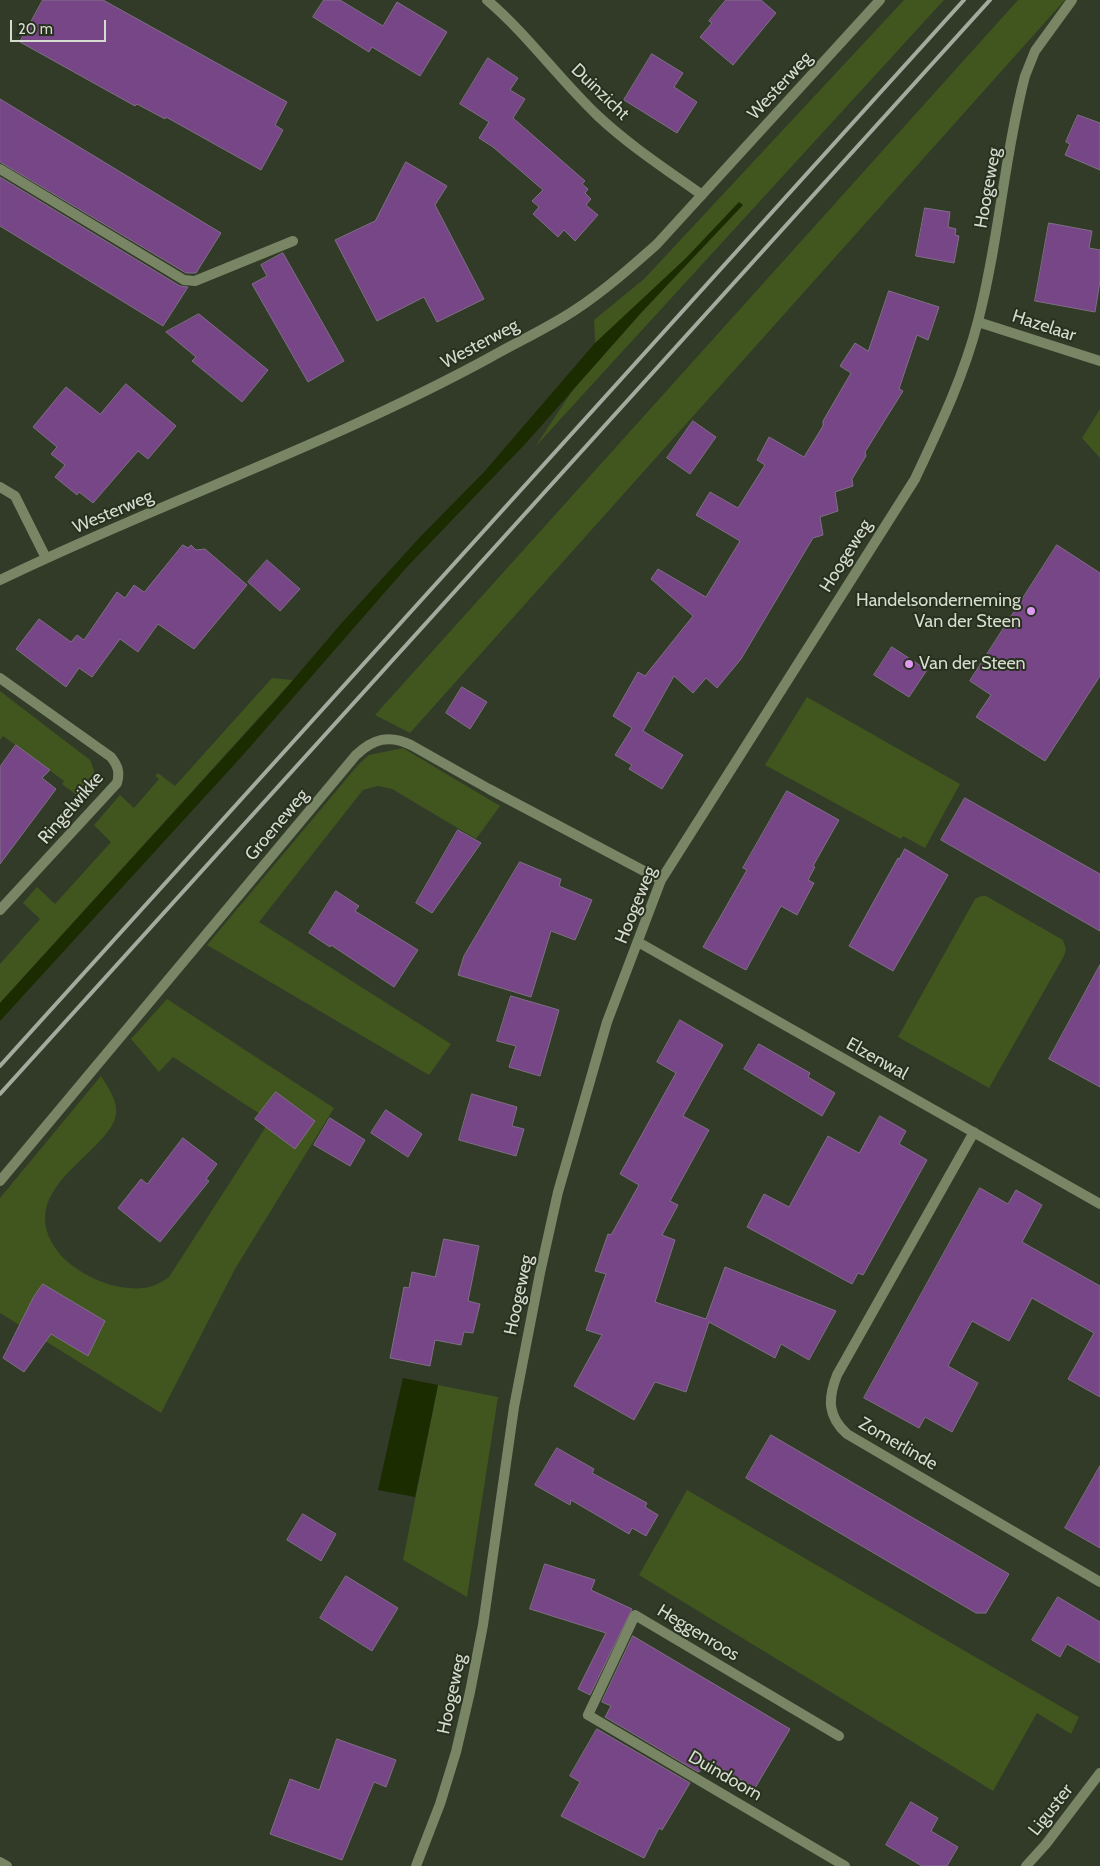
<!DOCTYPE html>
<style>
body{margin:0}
#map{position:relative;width:1100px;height:1866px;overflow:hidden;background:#323a28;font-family:Cabin,sans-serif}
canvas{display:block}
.scale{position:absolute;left:10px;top:20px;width:96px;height:22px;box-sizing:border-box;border:2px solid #d6dbd0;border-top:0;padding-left:6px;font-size:15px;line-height:18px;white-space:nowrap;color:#d6dbd0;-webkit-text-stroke:4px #28301e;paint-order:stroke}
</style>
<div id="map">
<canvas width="1100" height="1866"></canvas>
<div class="scale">20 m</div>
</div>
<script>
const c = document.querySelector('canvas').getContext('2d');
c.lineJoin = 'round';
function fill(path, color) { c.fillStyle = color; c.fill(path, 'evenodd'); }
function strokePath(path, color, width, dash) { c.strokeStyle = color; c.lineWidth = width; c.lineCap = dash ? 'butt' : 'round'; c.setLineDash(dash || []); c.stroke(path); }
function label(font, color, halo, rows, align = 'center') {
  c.font = font + ' Cabin,sans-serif'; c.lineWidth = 4; c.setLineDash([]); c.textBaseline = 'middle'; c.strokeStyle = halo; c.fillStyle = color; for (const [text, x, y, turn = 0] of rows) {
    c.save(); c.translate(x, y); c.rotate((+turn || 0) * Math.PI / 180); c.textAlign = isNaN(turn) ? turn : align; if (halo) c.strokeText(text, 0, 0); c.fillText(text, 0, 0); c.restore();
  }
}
fill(new Path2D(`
 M 904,0 L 944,0 L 535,447 L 596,355 L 594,320 L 644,279 Z
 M 1018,0 L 1065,0 L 410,733 L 375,715 Z
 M 1100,409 L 1100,458 L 1082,438 Z
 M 272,678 L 293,680 L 0,1003 L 0,964 L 40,919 L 23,903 L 37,887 L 55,904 L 111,842 L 94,825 L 120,795 L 134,808 L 159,779 L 155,776 L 158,773 L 175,786 Z
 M 0,691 L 90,760 C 98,776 94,786 83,800 L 62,784 L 64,781 L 3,736 L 0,740 Z
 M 807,697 L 960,784 L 925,848 L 903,836 L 901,839 L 765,765 Z
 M 403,748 L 500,806 L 476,839 L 392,789 L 378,786 L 363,790 L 259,922 L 451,1044 L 429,1075 L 207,945 L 358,765 L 369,755 Z
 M 986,896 L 1063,940 L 1066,949 L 1064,956 L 989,1088 L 898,1037 L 975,899 L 981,896 Z
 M 167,999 L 334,1108 L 235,1269 L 161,1413 L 0,1313 L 0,1198 L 101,1076 C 108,1087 118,1101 116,1114 C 115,1125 105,1135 98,1143 C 68,1174 25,1203 56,1249 C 69,1268 98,1283 120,1287 C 140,1290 153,1289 169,1277 L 267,1125 L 266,1118 L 173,1057 L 159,1072 L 131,1039 Z
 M 438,1385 L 498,1397 L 467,1597 L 403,1560 Z
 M 687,1490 L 1079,1717 L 1071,1734 L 1037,1713 L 993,1791 L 639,1575 Z`), '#40561e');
fill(new Path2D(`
 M 739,202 L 743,205 L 641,313 L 527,442 L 406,568 L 243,755 L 0,1021 L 0,1003 L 276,700 L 339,626 L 421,536 L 484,472 L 595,343 L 686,258 Z
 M 403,1378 L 438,1385 L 415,1497 L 378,1490 Z`), '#1c2c01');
const building = new Path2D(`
 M 43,0 L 103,0 L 287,102 L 275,125 L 283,130 L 261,170 L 166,117 L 165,119 L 137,104 L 135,106 L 20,42 Z
 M 324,0 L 340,0 L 383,26 L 397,2 L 447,32 L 420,76 L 372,47 L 369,52 L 313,17 Z
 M 726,0 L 761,0 L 776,13 L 733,65 L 700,37 L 712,23 L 709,21 Z
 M 652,54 L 683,73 L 674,87 L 697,102 L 677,133 L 624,100 Z
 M 488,58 L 518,78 L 510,90 L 525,99 L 513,118 L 585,181 L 582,184 L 588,189 L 585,193 L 591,199 L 586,205 L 598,215 L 575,241 L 564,230 L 558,237 L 533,214 L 539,207 L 532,201 L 543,190 L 493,147 L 479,138 L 489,122 L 460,104 Z
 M 0,99 L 221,233 L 196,273 L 186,273 L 0,162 Z
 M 1078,115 L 1100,123 L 1100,170 L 1065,155 L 1070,144 L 1066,142 Z
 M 406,162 L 447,186 L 435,205 L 484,299 L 437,322 L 424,297 L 377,321 L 335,240 L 375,221 Z
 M 0,177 L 180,286 L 188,287 L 163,326 L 0,226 Z
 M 925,208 L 950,212 L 948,227 L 956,229 L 955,235 L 959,236 L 954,263 L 916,256 Z
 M 1049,223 L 1092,231 L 1089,248 L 1100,250 L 1100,281 L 1095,312 L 1035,301 Z
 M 283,253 L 344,361 L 308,382 L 252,284 L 267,276 L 261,265 Z
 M 889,291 L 939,307 L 928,340 L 917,335 L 899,389 L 903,391 L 865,452 L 866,456 L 852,479 L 853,486 L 835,492 L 838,511 L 820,517 L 823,535 L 813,538 L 741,659 L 717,688 L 706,678 L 693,693 L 674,676 L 643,731 L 683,755 L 662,789 L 629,769 L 632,765 L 615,755 L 632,728 L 613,716 L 638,672 L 645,676 L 693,616 L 651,579 L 658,569 L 706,597 L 740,541 L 696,515 L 710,492 L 738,508 L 765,465 L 757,460 L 769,437 L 804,457 L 823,426 L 823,421 L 851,373 L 840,366 L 855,343 L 868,351 Z
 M 199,314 L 268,370 L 242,402 L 192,361 L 196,357 L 166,332 Z
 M 126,384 L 176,426 L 148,459 L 138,451 L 93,503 L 79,492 L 77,495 L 55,477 L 65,465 L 51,454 L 57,447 L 33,427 L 66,387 L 100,414 Z
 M 693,421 L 716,437 L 690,474 L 667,458 Z
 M 183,545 L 188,548 L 191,545 L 196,550 L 205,549 L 247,585 L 194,649 L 158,624 L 138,652 L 120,639 L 92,677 L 79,668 L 66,687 L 16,649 L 39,619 L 71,642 L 77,635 L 84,640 L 117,592 L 125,598 L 134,585 L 144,592 Z
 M 1057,545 L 1100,573 L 1100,676 L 1045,761 L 976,717 L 991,695 L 970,681 Z
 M 267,560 L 300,589 L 280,611 L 248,582 Z
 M 892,647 L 927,670 L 909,697 L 874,675 Z
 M 462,687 L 487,702 L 470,729 L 446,713 Z
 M 16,745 L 50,770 L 42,778 L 56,789 L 0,864 L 0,767 Z
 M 787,791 L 839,820 L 813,866 L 815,867 L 808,880 L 814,883 L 797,915 L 781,906 L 746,970 L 703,947 L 747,870 L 743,868 Z
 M 965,798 L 1100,874 L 1100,931 L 941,840 Z
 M 458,830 L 481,843 L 432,913 L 416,903 Z
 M 905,849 L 948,875 L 893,971 L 849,946 L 898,858 L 899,859 Z
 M 520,862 L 561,879 L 559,886 L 592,900 L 575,940 L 551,931 L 531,997 L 458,975 L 464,956 Z
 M 336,891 L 359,906 L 355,911 L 418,950 L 394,987 L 331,945 L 330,947 L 309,933 Z
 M 1100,965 L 1100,1087 L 1049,1059 Z
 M 511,996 L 559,1010 L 540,1076 L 509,1067 L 516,1046 L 497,1041 Z
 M 680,1020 L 723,1045 L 683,1116 L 709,1130 L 670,1201 L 678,1205 L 662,1235 L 675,1240 L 655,1302 L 706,1319 L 725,1267 L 836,1311 L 809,1360 L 781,1344 L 775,1358 L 709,1322 L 686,1392 L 655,1382 L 634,1420 L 574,1386 L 602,1335 L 586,1330 L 606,1274 L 595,1271 L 608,1234 L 611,1235 L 639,1185 L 620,1174 L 676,1073 L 657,1062 Z
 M 759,1044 L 810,1073 L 808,1077 L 835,1093 L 822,1116 L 744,1069 Z
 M 276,1092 L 315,1121 L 295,1149 L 255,1119 Z
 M 472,1094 L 517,1107 L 512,1126 L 524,1129 L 516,1156 L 459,1140 Z
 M 386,1110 L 422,1134 L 408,1157 L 371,1133 Z
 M 880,1116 L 906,1131 L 899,1144 L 927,1160 L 863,1275 L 858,1273 L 852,1284 L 747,1227 L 764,1194 L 789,1207 L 828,1136 L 859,1153 Z
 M 330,1118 L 365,1140 L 350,1166 L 314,1145 Z
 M 183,1138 L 217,1164 L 206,1179 L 209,1181 L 160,1242 L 118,1208 L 141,1179 L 147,1184 Z
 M 980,1188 L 1008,1204 L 1016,1190 L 1042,1205 L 1022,1242 L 1100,1286 L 1100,1397 L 1068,1379 L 1094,1333 L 1032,1298 L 1009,1341 L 972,1321 L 948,1366 L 978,1383 L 952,1432 L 925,1417 L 919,1428 L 864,1398 Z
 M 444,1239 L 479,1246 L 468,1301 L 480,1304 L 473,1333 L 464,1332 L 461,1345 L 435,1340 L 430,1366 L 390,1358 L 404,1287 L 409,1288 L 412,1272 L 435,1277 Z
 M 43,1284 L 105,1321 L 88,1356 L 51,1334 L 24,1372 L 3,1358 L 33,1298 Z
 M 771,1435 L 1009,1574 L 986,1613 L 976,1613 L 746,1478 Z
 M 557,1448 L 594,1469 L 592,1473 L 647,1503 L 645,1507 L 658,1515 L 646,1536 L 632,1528 L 629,1534 L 571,1500 L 570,1505 L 535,1485 Z
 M 1100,1466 L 1100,1548 L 1065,1528 Z
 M 303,1514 L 336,1534 L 321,1561 L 287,1540 Z
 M 545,1564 L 595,1580 L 591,1590 L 632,1609 L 590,1695 L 578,1689 L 606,1633 L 530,1609 Z
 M 346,1576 L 398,1608 L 372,1651 L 320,1618 Z
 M 1058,1597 L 1100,1622 L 1100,1663 L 1067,1644 L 1060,1657 L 1032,1640 Z
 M 633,1636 L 790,1729 L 755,1788 L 714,1764 L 698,1772 L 605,1717 L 611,1706 L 602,1702 Z
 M 597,1729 L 690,1783 L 662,1830 L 659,1828 L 644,1858 L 561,1816 L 580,1782 L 570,1776 Z
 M 337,1739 L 396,1760 L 386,1787 L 374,1782 L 342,1860 L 270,1834 L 290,1779 L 319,1790 Z
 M 911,1802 L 938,1818 L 931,1831 L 958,1847 L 947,1866 L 922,1866 L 886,1845 Z`);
fill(building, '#774687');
strokePath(building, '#7e7083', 1);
strokePath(new Path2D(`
 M 0,169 L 184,280 L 195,281 L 293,241`), '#788665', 10);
strokePath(new Path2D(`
 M 487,0 C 528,35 559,79 598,116 C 630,146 667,170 702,195
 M 978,322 L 1100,361
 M 0,487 L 15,496 L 46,558
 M 0,580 C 161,502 331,444 489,358 C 517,342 548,328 575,310 C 604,291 631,267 657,244 L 880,0
 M 0,678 L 111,757 C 118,766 120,772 117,783 L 0,910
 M 638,942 L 1100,1204
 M 974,1132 L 837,1375 C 828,1398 827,1416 847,1434 L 1100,1582
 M 0,1181 L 356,755 C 373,739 389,734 411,745 L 489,789 L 661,880
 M 839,1736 L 635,1615 L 588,1715 L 845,1866
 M 0,1862 L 7,1866
 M 416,1866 L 440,1804 L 456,1752 L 470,1692 L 483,1625 L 514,1407 L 540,1273 L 558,1192 L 607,1022 L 661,880 L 915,479 C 939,428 964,376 978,321 C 999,241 1004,156 1025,76 L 1035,51 L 1072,0
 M 1026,1866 L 1046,1844 L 1100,1773`), '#788665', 10);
strokePath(new Path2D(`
 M 0,1066 L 964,0
 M 0,1094 L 990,0`), '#a4aa9d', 4);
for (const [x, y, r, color] of [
 [1031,611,5,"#dd99f3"],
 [909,664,5,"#dd99f3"]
]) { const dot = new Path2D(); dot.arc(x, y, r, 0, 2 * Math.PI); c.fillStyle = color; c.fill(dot); strokePath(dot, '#28301e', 2); }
label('18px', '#d6dbd0', '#28301e', [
 ["Westerweg",780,86,-47],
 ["Duinzicht",600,92,44],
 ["Hoogeweg",988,188,-80],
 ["Hazelaar",1044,326,18],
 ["Westerweg",480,344,-28],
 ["Westerweg",113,512,-23],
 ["Hoogeweg",846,556,-58],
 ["Ringelwikke",71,808,-49],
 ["Groeneweg",277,825,-50],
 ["Hoogeweg",636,905,-68],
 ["Elzenwal",877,1059,29],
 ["Hoogeweg",519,1295,-78],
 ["Zomerlinde",898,1444,30],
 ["Heggenroos",698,1633,31],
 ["Hoogeweg",452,1694,-78],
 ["Duindoorn",725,1776,30],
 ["Liguster",1051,1810,-52]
]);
label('18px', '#d6dbd0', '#28301e', [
 ["Handelsonderneming",1021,601],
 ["Van der Steen",1021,622],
 ["Van der Steen",919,664,"left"]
], 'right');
</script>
